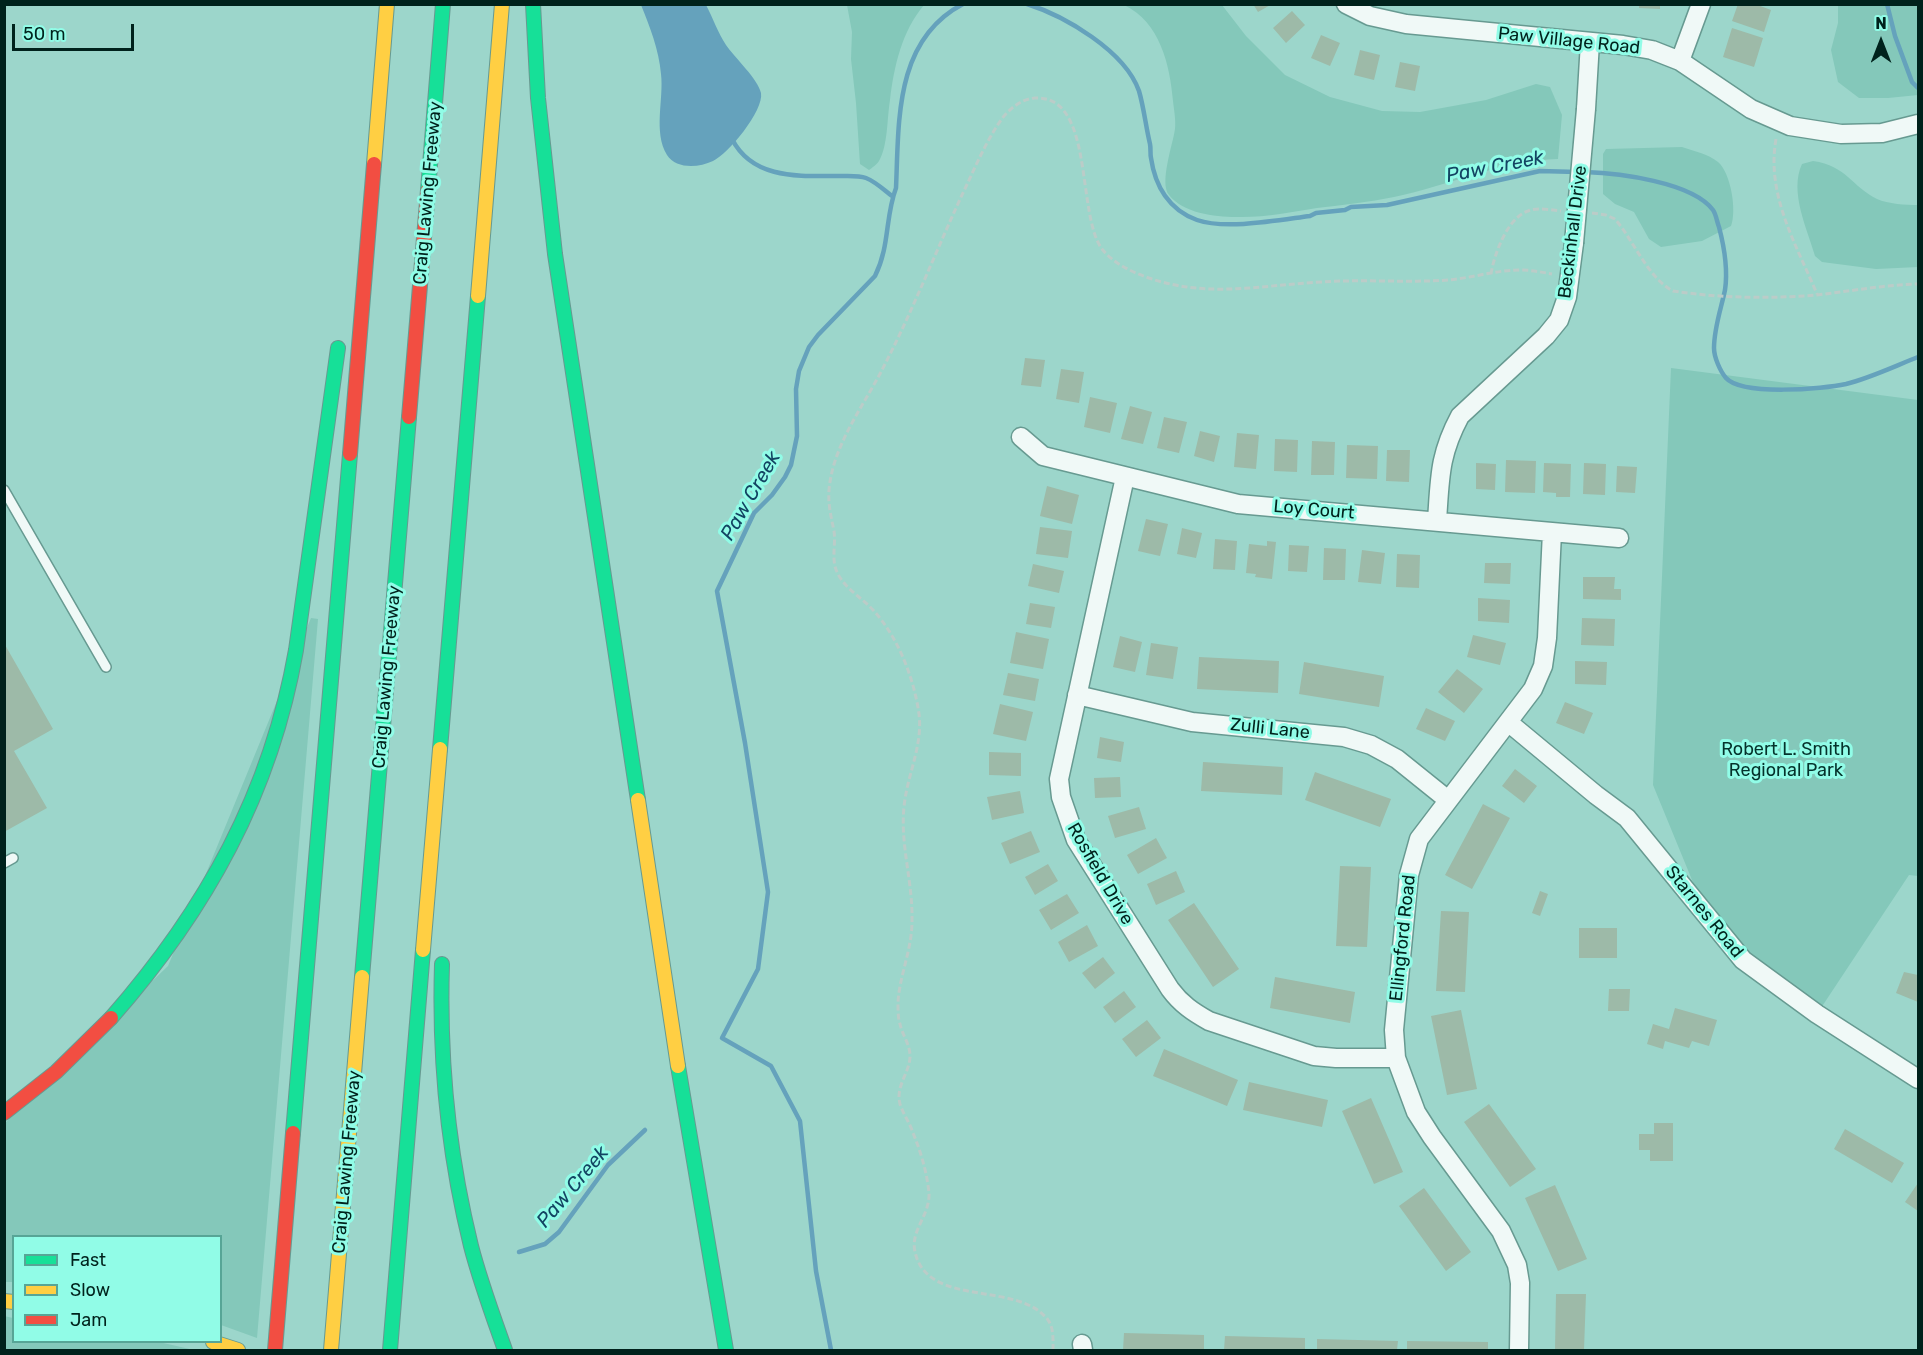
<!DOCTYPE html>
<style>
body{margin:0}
#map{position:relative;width:1923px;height:1355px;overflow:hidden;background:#9cd6cb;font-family:Rubik,sans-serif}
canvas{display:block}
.frame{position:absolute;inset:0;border:6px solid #00221c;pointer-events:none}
.legend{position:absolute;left:12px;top:1235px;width:210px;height:108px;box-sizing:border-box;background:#91fce7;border:2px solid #57a596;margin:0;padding:8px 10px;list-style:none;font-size:18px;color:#00221c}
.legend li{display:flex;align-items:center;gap:12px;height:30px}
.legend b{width:30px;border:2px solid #57a596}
.north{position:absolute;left:1851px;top:12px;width:60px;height:60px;-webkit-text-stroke:4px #91fce7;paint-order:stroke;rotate:0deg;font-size:16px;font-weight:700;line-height:24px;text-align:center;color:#00221c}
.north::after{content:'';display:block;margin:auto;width:21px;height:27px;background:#00221c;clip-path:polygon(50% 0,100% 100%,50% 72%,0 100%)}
.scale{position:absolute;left:12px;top:24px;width:122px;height:27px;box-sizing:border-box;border:3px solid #00221c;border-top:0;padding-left:8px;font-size:18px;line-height:21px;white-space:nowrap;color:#00221c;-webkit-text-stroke:4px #91fce7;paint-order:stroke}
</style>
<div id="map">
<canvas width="1923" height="1355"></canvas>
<div class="frame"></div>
<ul class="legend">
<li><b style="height:8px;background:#16e098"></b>Fast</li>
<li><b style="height:8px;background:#ffcf43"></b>Slow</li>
<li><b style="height:8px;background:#f24e42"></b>Jam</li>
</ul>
<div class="north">N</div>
<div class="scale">50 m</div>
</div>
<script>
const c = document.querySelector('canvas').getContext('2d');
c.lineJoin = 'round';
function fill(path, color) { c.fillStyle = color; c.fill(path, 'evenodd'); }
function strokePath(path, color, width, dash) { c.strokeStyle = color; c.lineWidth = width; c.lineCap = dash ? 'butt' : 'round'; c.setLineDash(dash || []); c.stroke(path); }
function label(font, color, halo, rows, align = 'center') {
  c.font = font + ' Rubik,sans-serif'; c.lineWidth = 6; c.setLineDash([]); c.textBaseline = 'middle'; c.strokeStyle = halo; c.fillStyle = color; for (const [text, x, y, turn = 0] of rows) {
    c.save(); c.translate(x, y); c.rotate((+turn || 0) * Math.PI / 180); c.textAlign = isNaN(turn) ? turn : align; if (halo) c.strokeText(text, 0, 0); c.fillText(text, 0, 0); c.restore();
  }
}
fill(new Path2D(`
 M 847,5 L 924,5 C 902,31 894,66 890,100 C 887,118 888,146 879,161 C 877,164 872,168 869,170 L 860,164 L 856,103 L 851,59 L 852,32 Z
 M 1124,5 L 1222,5 L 1246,36 L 1285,75 L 1330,97 L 1382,111 L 1420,112 L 1486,100 L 1536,84 L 1550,87 L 1562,115 L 1558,159 C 1502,160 1448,186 1394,197 C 1369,202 1343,205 1317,208 C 1291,212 1263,218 1236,217 C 1214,217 1183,213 1169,195 C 1159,183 1173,144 1175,129 C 1176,120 1174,110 1173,101 C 1170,65 1160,22 1124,5 Z
 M 1838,5 L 1918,5 L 1918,95 L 1888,98 L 1859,98 L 1838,82 L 1831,50 L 1838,23 Z
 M 1682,147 C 1694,151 1708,154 1718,162 C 1731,173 1737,211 1731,226 L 1702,241 L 1661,247 L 1649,239 L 1634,212 L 1615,204 L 1603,194 L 1603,154 L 1606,149 Z
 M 1813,161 C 1847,166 1851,186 1877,199 C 1888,204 1906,205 1918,205 L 1918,267 L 1876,269 L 1822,262 L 1815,256 C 1807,228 1789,192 1802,164 Z
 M 1671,368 L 1918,400 L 1918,876 L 1909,875 L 1817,1014 L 1755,970 L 1706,914 L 1653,785 Z
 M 311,618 L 318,619 L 257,1338 L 221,1325 L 220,1236 L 14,1236 L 13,1282 L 5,1282 L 5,1123 L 168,966 Z
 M 4,1316 L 13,1318 L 14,1342 L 159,1342 L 194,1350 L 5,1350 Z`), '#84c8ba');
fill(new Path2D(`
 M 641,5 L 706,5 C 713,18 718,33 726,45 C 735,58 758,79 761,93 C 764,111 728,154 713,161 C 698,168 676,169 667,155 C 653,132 664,99 661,74 C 659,50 650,27 641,5 Z`), '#65a2bc');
strokePath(new Path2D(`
 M 1027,4 C 1065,16 1125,51 1139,91 C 1144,108 1146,128 1150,144 C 1151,149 1150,154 1151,158 C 1155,186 1169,210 1197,220 C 1226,230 1279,220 1310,216 L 1316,213 L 1345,210 L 1351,207 L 1387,205 L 1540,171 L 1577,172
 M 1887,4 L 1895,36 L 1912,82 L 1918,88
 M 732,139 C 753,180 800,176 839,176 C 847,176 858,175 866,178 C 876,182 884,190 892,196
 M 1585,172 C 1618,173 1692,182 1713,210 C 1716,214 1717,222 1719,227 C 1724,246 1728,270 1725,290 C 1721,309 1714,328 1714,348 C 1714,357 1720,371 1726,378 C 1742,396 1823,389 1846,384 C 1870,378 1895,366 1918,357
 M 519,1252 L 545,1244 L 559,1232 L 608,1165 L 645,1130
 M 831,1350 L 816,1271 L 800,1121 L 771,1066 L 722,1038 L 758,969 L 768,892 L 745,743 L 717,591 L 754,513 L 772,495 L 785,477 L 791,465 L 797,436 L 796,389 L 799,371 L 809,347 L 818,335 L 875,276 C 890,246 885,217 896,188 C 899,122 894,40 963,4`), '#65a2bc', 4.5);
fill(new Path2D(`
 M 1253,4 L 1272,4 L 1258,12 Z
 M 1639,4 L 1660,4 L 1660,9 L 1639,8 Z
 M 1738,4 L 1755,4 L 1771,10 L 1764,32 L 1732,21 Z
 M 1292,11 L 1305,25 L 1286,43 L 1273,28 Z
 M 1732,28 L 1763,38 L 1754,67 L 1723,57 Z
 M 1321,35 L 1340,43 L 1330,66 L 1311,58 Z
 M 1360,50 L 1380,55 L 1374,80 L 1354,75 Z
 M 1400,62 L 1420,66 L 1415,91 L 1395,87 Z
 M 1025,358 L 1045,360 L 1041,387 L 1021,385 Z
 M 1061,369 L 1084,372 L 1079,403 L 1056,399 Z
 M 1090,397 L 1117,403 L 1110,433 L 1084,427 Z
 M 1130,406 L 1152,412 L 1143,444 L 1121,439 Z
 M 1164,417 L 1187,422 L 1179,453 L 1157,448 Z
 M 1200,431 L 1220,436 L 1214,462 L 1194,456 Z
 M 1237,433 L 1259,435 L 1256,469 L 1234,467 Z
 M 1275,439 L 1298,440 L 1297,472 L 1274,471 Z
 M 1312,441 L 1335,442 L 1334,475 L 1311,475 Z
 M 1347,445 L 1378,446 L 1377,479 L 1346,478 Z
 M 1387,450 L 1410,450 L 1409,482 L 1386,481 Z
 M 1506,460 L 1536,461 L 1535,493 L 1505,492 Z
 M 1476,463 L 1496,464 L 1495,490 L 1476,489 Z
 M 1544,463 L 1571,464 L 1570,497 L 1556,497 L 1556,493 L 1543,492 Z
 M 1584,463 L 1606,464 L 1605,495 L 1583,494 Z
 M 1617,466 L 1637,467 L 1635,493 L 1616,492 Z
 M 1047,486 L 1079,495 L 1072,524 L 1040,516 Z
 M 1146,519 L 1168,524 L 1160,556 L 1138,551 Z
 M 1040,527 L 1072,531 L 1068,558 L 1036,554 Z
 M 1182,528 L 1202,533 L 1196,558 L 1177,554 Z
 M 1215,539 L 1237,541 L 1235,570 L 1213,569 Z
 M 1267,541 L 1276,542 L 1272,579 L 1255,577 L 1256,574 L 1246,573 L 1249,544 L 1267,546 Z
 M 1289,545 L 1309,546 L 1307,572 L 1288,571 Z
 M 1324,548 L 1346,549 L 1345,580 L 1323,580 Z
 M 1362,550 L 1385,553 L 1381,584 L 1358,582 Z
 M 1397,554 L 1420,555 L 1419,588 L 1396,587 Z
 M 1485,563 L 1511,563 L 1510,584 L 1484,583 Z
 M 1033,564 L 1064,571 L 1059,593 L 1028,586 Z
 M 1583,577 L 1615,577 L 1614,589 L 1621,589 L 1621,600 L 1583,599 Z
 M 1478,598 L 1510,600 L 1509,623 L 1478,621 Z
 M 1030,603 L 1055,607 L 1051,628 L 1026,624 Z
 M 1582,618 L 1615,619 L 1614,646 L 1581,645 Z
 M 1016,632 L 1049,639 L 1043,669 L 1010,663 Z
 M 1473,635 L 1506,643 L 1500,665 L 1467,657 Z
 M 1120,636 L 1142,642 L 1135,672 L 1113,667 Z
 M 4,643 L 53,729 L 14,751 L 47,808 L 4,832 Z
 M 1151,643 L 1178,647 L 1173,679 L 1146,675 Z
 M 1199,657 L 1279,661 L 1278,693 L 1197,689 Z
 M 1575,661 L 1607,662 L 1606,685 L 1575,684 Z
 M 1304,662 L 1384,676 L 1379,707 L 1299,694 Z
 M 1457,669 L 1483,689 L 1464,713 L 1438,692 Z
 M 1008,673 L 1039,679 L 1035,701 L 1003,695 Z
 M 1565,702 L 1593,713 L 1584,734 L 1556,723 Z
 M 1000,704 L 1033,712 L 1026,741 L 993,734 Z
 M 1426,708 L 1455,721 L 1445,741 L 1416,729 Z
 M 1100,737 L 1124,742 L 1121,762 L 1097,758 Z
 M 989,752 L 1021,753 L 1021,776 L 989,775 Z
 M 1203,762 L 1283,767 L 1282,795 L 1201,791 Z
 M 1515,769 L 1537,786 L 1524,803 L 1502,786 Z
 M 1315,772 L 1391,799 L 1380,827 L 1305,800 Z
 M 1120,777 L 1121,797 L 1095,798 L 1094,778 Z
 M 1020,791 L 1024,813 L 992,820 L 987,797 Z
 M 1483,804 L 1510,818 L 1472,889 L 1445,875 Z
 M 1139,807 L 1146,829 L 1115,838 L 1108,816 Z
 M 1031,831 L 1040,852 L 1010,864 L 1001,843 Z
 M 1156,838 L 1167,858 L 1138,874 L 1127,855 Z
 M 1048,864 L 1058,881 L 1035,895 L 1025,877 Z
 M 1340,866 L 1371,867 L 1367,947 L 1336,946 Z
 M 1176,871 L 1185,892 L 1156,905 L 1147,884 Z
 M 1540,891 L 1548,894 L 1540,916 L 1532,913 Z
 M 1067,894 L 1079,913 L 1051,930 L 1039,910 Z
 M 1194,903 L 1239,969 L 1213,987 L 1168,920 Z
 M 1441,911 L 1469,912 L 1465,992 L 1436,991 Z
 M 1087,925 L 1098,946 L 1069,962 L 1058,942 Z
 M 1579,928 L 1617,928 L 1617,958 L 1579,958 Z
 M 1103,957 L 1115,973 L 1095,989 L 1082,973 Z
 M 1904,972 L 1918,975 L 1918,1002 L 1896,993 Z
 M 1275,977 L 1355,992 L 1350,1023 L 1270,1008 Z
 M 1609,989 L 1630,989 L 1629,1011 L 1608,1011 Z
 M 1124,991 L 1136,1007 L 1115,1023 L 1103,1007 Z
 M 1675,1008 L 1717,1020 L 1709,1046 L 1692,1041 L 1689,1048 L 1665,1041 L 1663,1049 L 1647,1044 L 1653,1024 L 1669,1029 Z
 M 1461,1010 L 1477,1089 L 1447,1095 L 1431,1016 Z
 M 1147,1020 L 1161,1038 L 1136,1057 L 1122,1039 Z
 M 1164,1049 L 1238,1080 L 1227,1106 L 1153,1076 Z
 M 1249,1082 L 1328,1100 L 1322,1127 L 1243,1110 Z
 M 1371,1098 L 1403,1172 L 1374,1184 L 1342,1111 Z
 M 1489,1104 L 1536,1169 L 1510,1187 L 1464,1122 Z
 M 1654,1123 L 1673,1123 L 1673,1161 L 1650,1161 L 1650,1150 L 1639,1150 L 1639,1134 L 1654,1134 Z
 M 1845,1129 L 1904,1163 L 1892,1183 L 1834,1149 Z
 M 1918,1183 L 1918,1211 L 1905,1202 Z
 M 1555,1185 L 1587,1259 L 1558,1271 L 1525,1198 Z
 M 1424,1188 L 1471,1252 L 1446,1271 L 1399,1206 Z
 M 1556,1294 L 1586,1294 L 1584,1350 L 1555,1350 Z
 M 1124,1333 L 1204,1335 L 1204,1350 L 1123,1350 Z
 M 1225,1336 L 1305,1338 L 1305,1350 L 1224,1350 Z
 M 1317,1339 L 1398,1341 L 1397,1350 L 1317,1350 Z
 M 1407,1341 L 1488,1342 L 1488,1350 L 1407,1350 Z`), '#9dbaa8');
const lane = new Path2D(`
 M 4,490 L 106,667
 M 4,863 L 13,858`);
const street = new Path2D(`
 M 1346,4 L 1370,16 L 1406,24 L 1623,45 L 1652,50 L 1680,61 L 1751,109 L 1790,126 L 1841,134 L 1882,133 L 1918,124
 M 1680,61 L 1701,4
 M 1586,109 L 1590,42
 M 1021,437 L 1043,456 L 1238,504 L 1619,538
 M 1125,477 L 1059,779 L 1061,797 L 1076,840 L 1170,989 C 1181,1004 1193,1012 1209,1021 L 1314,1056 L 1336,1058 L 1396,1058
 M 1437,521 C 1440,478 1439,455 1460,416 L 1546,336 L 1559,320 L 1567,297 L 1574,243
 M 1077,695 L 1192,722 L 1344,737 L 1371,745 L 1397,759 L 1448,800
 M 1508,722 L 1596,795 L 1627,818 L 1743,960 L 1817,1014 L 1918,1079
 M 1082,1344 L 1083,1350
 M 1519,1350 L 1520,1283 L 1517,1265 L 1501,1231 L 1432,1137 L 1416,1112 L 1396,1058 L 1394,1030 L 1409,875 L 1419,839 L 1533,689 L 1543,666 L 1547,638 L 1552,532`);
const fast = new Path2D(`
 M 533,4 L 538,98 L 555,254 L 638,800
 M 428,190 L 443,4
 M 440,749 L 478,296
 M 442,964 C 439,1059 448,1153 471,1246 C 480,1281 493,1316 505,1350
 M 362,977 L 409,417
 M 111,1018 C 206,910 271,793 296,650 L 338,348
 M 678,1066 L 726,1350
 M 293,1133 L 350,454
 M 390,1350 L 423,950`);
const slow = new Path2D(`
 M 374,164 L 387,4
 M 478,296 L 502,4
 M 638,800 L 678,1066
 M 423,950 L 440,749
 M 4,1301 L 14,1302
 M 213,1342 L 238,1350
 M 331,1350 L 362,977`);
const jam = new Path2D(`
 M 409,417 L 428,190
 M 350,454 L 374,164
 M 4,1113 L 56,1072 L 111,1018
 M 275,1350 L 293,1133`);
strokePath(lane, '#679a91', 12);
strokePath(street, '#679a91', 21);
strokePath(fast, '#679a91', 16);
strokePath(slow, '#679a91', 16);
strokePath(jam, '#679a91', 16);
strokePath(new Path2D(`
 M 1776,139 C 1766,195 1796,244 1817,294
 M 1592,213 L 1606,215 L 1615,219 C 1634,241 1648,278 1673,291 C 1719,298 1769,299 1817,295 C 1851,291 1884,285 1918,284
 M 1491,274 C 1494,255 1507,218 1528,211 C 1538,207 1551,210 1561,211
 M 1053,1350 C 1053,1341 1054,1328 1048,1320 C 1018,1280 928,1309 915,1252 C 910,1230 930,1216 929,1193 C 927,1173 921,1152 913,1133 C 910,1123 903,1114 900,1104 C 895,1085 911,1072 910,1054 C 909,1043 902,1034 900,1024 C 898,1020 898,1008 898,1003 C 899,977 912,950 912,921 C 913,882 900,845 904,807 C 907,775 923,746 919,714 C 914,678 898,637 873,610 C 861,597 844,588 837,572 C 831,559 836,545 834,531 C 831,516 828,505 829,490 C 833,444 864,406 884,366 C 913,310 936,251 962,195 C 974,170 985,143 1001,120 C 1009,109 1021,99 1035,98 C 1095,95 1076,214 1102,249 C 1113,263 1130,271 1146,277 C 1207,299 1260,285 1322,282 C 1364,279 1406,283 1448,280 C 1472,278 1496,270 1520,270 C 1531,270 1541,272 1552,274`), '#bbccc8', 3, [6, 3]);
strokePath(lane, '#f0f9f7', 9);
strokePath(street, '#f0f9f7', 18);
strokePath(fast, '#16e098', 14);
strokePath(slow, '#ffcf43', 14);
strokePath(jam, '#f24e42', 14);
const streetBridge = new Path2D(`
 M 1574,243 L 1586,109`);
strokePath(streetBridge, '#679a91', 21, []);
strokePath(streetBridge, '#f0f9f7', 18);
label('18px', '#00221c', '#91fce7', [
 ["Paw Village Road",1569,41,6],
 ["Craig Lawing Freeway",428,193,-85],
 ["Beckinhall Drive",1573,232,-83],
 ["Loy Court",1314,510,5],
 ["Craig Lawing Freeway",387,677,-85],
 ["Zulli Lane",1270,729,6],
 ["Rosfield Drive",1100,874,60],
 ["Starnes Road",1704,912,51],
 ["Ellingford Road",1403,938,-84],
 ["Craig Lawing Freeway",347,1162,-85]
]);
label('18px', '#05322b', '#91fce7', [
 ["Robert L. Smith",1786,750],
 ["Regional Park",1786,771]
]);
label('italic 20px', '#134462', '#91fce7', [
 ["Paw Creek",1495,167,-11],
 ["Paw Creek",751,496,-60],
 ["Paw Creek",573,1187,-50]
]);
</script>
